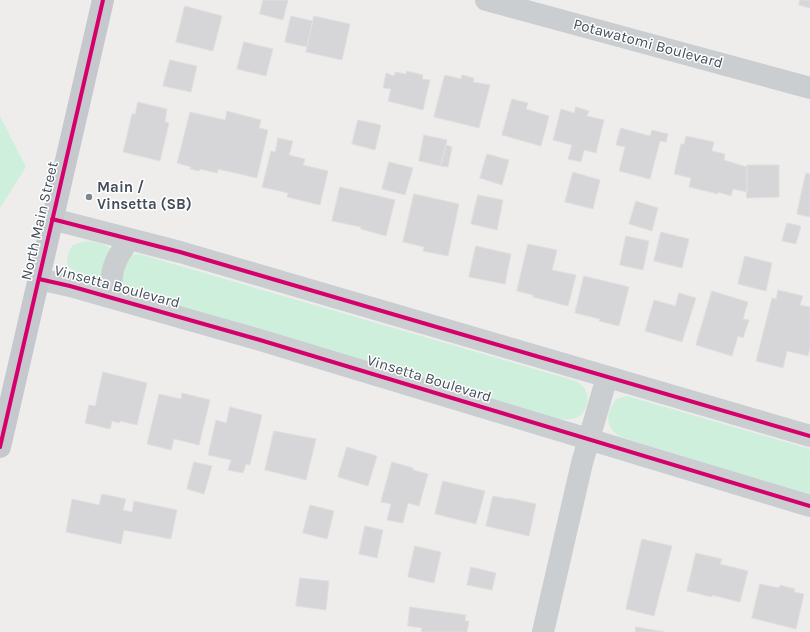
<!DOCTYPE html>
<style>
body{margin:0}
canvas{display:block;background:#eeedec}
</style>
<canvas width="810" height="632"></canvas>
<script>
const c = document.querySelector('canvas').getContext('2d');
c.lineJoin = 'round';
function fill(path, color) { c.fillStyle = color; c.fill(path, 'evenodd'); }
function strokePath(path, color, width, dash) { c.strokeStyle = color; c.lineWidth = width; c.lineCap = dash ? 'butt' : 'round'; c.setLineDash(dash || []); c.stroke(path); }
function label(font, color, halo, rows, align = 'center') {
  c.font = font + ' Karla,sans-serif'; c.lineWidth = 3; c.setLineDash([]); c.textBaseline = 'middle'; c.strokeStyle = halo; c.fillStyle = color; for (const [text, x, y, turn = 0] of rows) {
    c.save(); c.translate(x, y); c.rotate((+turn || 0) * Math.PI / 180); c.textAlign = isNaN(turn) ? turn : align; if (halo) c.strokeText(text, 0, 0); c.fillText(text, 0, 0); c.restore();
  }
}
fill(new Path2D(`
 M 0,116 L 26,167 L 0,208 Z
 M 86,241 C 93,242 107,243 111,250 L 101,281 L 95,281 L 78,275 L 68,266 L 67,259 L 70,249 L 73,245 Z
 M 139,254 L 576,381 C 587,387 590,396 586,407 C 584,411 582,415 578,417 C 570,421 562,419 553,418 L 130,292 C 118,285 122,274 123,262 L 132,255 Z
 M 627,396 L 810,449 L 810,495 L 621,437 C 605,428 605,413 616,399 Z`), '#cfefdd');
const building = new Path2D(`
 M 263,0 L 288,0 L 283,20 L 260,14 Z
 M 800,0 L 810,0 L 810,8 L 799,5 Z
 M 185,6 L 222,16 L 213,51 L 176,42 Z
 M 291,16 L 313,21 L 307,47 L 285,42 Z
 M 314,16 L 350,24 L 342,60 L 306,52 Z
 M 244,42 L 273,49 L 266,76 L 237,69 Z
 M 170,60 L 197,66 L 191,92 L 163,86 Z
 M 407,71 L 423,75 L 422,79 L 430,80 L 423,110 L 388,101 L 391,89 L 383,88 L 386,73 L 394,76 L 395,72 L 406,74 Z
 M 445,75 L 461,79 L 462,75 L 474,78 L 473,82 L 490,85 L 479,128 L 434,117 Z
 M 512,99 L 528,103 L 526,109 L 549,116 L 541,146 L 502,135 Z
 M 138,102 L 167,109 L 165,122 L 169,123 L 160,161 L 123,152 L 132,114 L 135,114 Z
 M 576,107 L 589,111 L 587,116 L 604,120 L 596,153 L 584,150 L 581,162 L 568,159 L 572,145 L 553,140 L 561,109 L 574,113 Z
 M 227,111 L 261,120 L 259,128 L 268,130 L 257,178 L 218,169 L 217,173 L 200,169 L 199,171 L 190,169 L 191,167 L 177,163 L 190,112 L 225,120 Z
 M 358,120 L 381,125 L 375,150 L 352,144 Z
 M 621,128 L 650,136 L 652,130 L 668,134 L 666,142 L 660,141 L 650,179 L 619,171 L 625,147 L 616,145 Z
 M 424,135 L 447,140 L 441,166 L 419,161 Z
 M 686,136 L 714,142 L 712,151 L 725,154 L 724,160 L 747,167 L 747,192 L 733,189 L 731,196 L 718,192 L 718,194 L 689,187 L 691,178 L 674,174 L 681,144 L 684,144 Z
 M 278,138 L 293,141 L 289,155 L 305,159 L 303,165 L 328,171 L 320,205 L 287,197 L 288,193 L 262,187 L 271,151 L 275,152 Z
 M 446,145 L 452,147 L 448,167 L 441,166 Z
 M 487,154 L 509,160 L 502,185 L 480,178 Z
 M 389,162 L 413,168 L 405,195 L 382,189 Z
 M 747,165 L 779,165 L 779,197 L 747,198 Z
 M 573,172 L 600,180 L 593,209 L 565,202 Z
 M 806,173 L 810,174 L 810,217 L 797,214 Z
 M 340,187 L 395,200 L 386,236 L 361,229 L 361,227 L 332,221 Z
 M 414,194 L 459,204 L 448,256 L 423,251 L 424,247 L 403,242 Z
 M 478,195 L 503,200 L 497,230 L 471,224 Z
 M 636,201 L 658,208 L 652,231 L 629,224 Z
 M 787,223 L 801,226 L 796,244 L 782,241 Z
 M 661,232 L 689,239 L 682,268 L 654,261 Z
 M 626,236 L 649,241 L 643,270 L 620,265 Z
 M 528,244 L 557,250 L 552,270 L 576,275 L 568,306 L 533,297 L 533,295 L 517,291 Z
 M 476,246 L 511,254 L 505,284 L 469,277 Z
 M 745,256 L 772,263 L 766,291 L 738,284 Z
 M 584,276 L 629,287 L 619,326 L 599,321 L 600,319 L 575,313 Z
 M 778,290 L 803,296 L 800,305 L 810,307 L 810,348 L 808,356 L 787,351 L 783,368 L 756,361 L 772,298 L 776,299 Z
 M 712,291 L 748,302 L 743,319 L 749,320 L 743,338 L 738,336 L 732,356 L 696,345 Z
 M 679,293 L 696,298 L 682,342 L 645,331 L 654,300 L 675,306 Z
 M 103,372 L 147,383 L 137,425 L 120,421 L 119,423 L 112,421 L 110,429 L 85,423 L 89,405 L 95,406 Z
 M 182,393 L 210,400 L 199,445 L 174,439 L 171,450 L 147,444 L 159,394 L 181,399 Z
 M 230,407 L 262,415 L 250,465 L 246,464 L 243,473 L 228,470 L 231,460 L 208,455 L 216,420 L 226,423 Z
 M 274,431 L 316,439 L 306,480 L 265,470 Z
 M 347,447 L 377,456 L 368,486 L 338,477 Z
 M 194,462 L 212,466 L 204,494 L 187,489 Z
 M 392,462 L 413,468 L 413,470 L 428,474 L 419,506 L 408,503 L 403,523 L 387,520 L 391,504 L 381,502 Z
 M 443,481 L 485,491 L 476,524 L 435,514 Z
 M 102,494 L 126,499 L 123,510 L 132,512 L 134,501 L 177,510 L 171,539 L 124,530 L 121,544 L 66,532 L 72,499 L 99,505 Z
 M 493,496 L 509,499 L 509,498 L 536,504 L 529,536 L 486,526 Z
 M 310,505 L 334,511 L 327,539 L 303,533 Z
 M 365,526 L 383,530 L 377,558 L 359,554 Z
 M 642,539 L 672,546 L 654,616 L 626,609 Z
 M 415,546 L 441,552 L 434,583 L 408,577 Z
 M 696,553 L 722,559 L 720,564 L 748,571 L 740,602 L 712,595 L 712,597 L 687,591 Z
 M 471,567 L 496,573 L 492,590 L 467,585 Z
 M 300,578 L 329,581 L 326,610 L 296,606 Z
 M 760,584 L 779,588 L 780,585 L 795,589 L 794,592 L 804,594 L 796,629 L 752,618 Z
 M 410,607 L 466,615 L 465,621 L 469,621 L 467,632 L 421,632 L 422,628 L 408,626 Z
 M 636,627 L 665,632 L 636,632 Z`);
fill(building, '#d6d6d8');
strokePath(building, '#dfdfdf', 1);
strokePath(new Path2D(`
 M 486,0 L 810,88
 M 52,219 L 180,252 L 810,436
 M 39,279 L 70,286 L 260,340 L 810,506
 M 113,298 C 108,273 115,258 130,239
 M 543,632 L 582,463 L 607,377`), '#caced1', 22);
strokePath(new Path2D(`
 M 0,447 L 103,0`), '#c5c8cd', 22);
strokePath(new Path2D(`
 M 52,219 L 180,252 L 810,436
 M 39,279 L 70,286 L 260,340 L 810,506
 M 0,447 L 103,0`), '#d6006c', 4);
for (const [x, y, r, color] of [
 [89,197,4,"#7f868d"]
]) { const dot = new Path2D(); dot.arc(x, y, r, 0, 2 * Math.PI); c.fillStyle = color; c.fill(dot); strokePath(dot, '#fff', 1.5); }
label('15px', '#434e5a', '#fff', [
 ["Potawatomi Boulevard",648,44,15],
 ["North Main Street",40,221,-77],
 ["Vinsetta Boulevard",117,287,15],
 ["Vinsetta Boulevard",429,379,17]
]);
label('bold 15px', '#434e5a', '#fff', [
 ["Main /",97,188],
 ["Vinsetta (SB)",97,205]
], 'left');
</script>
